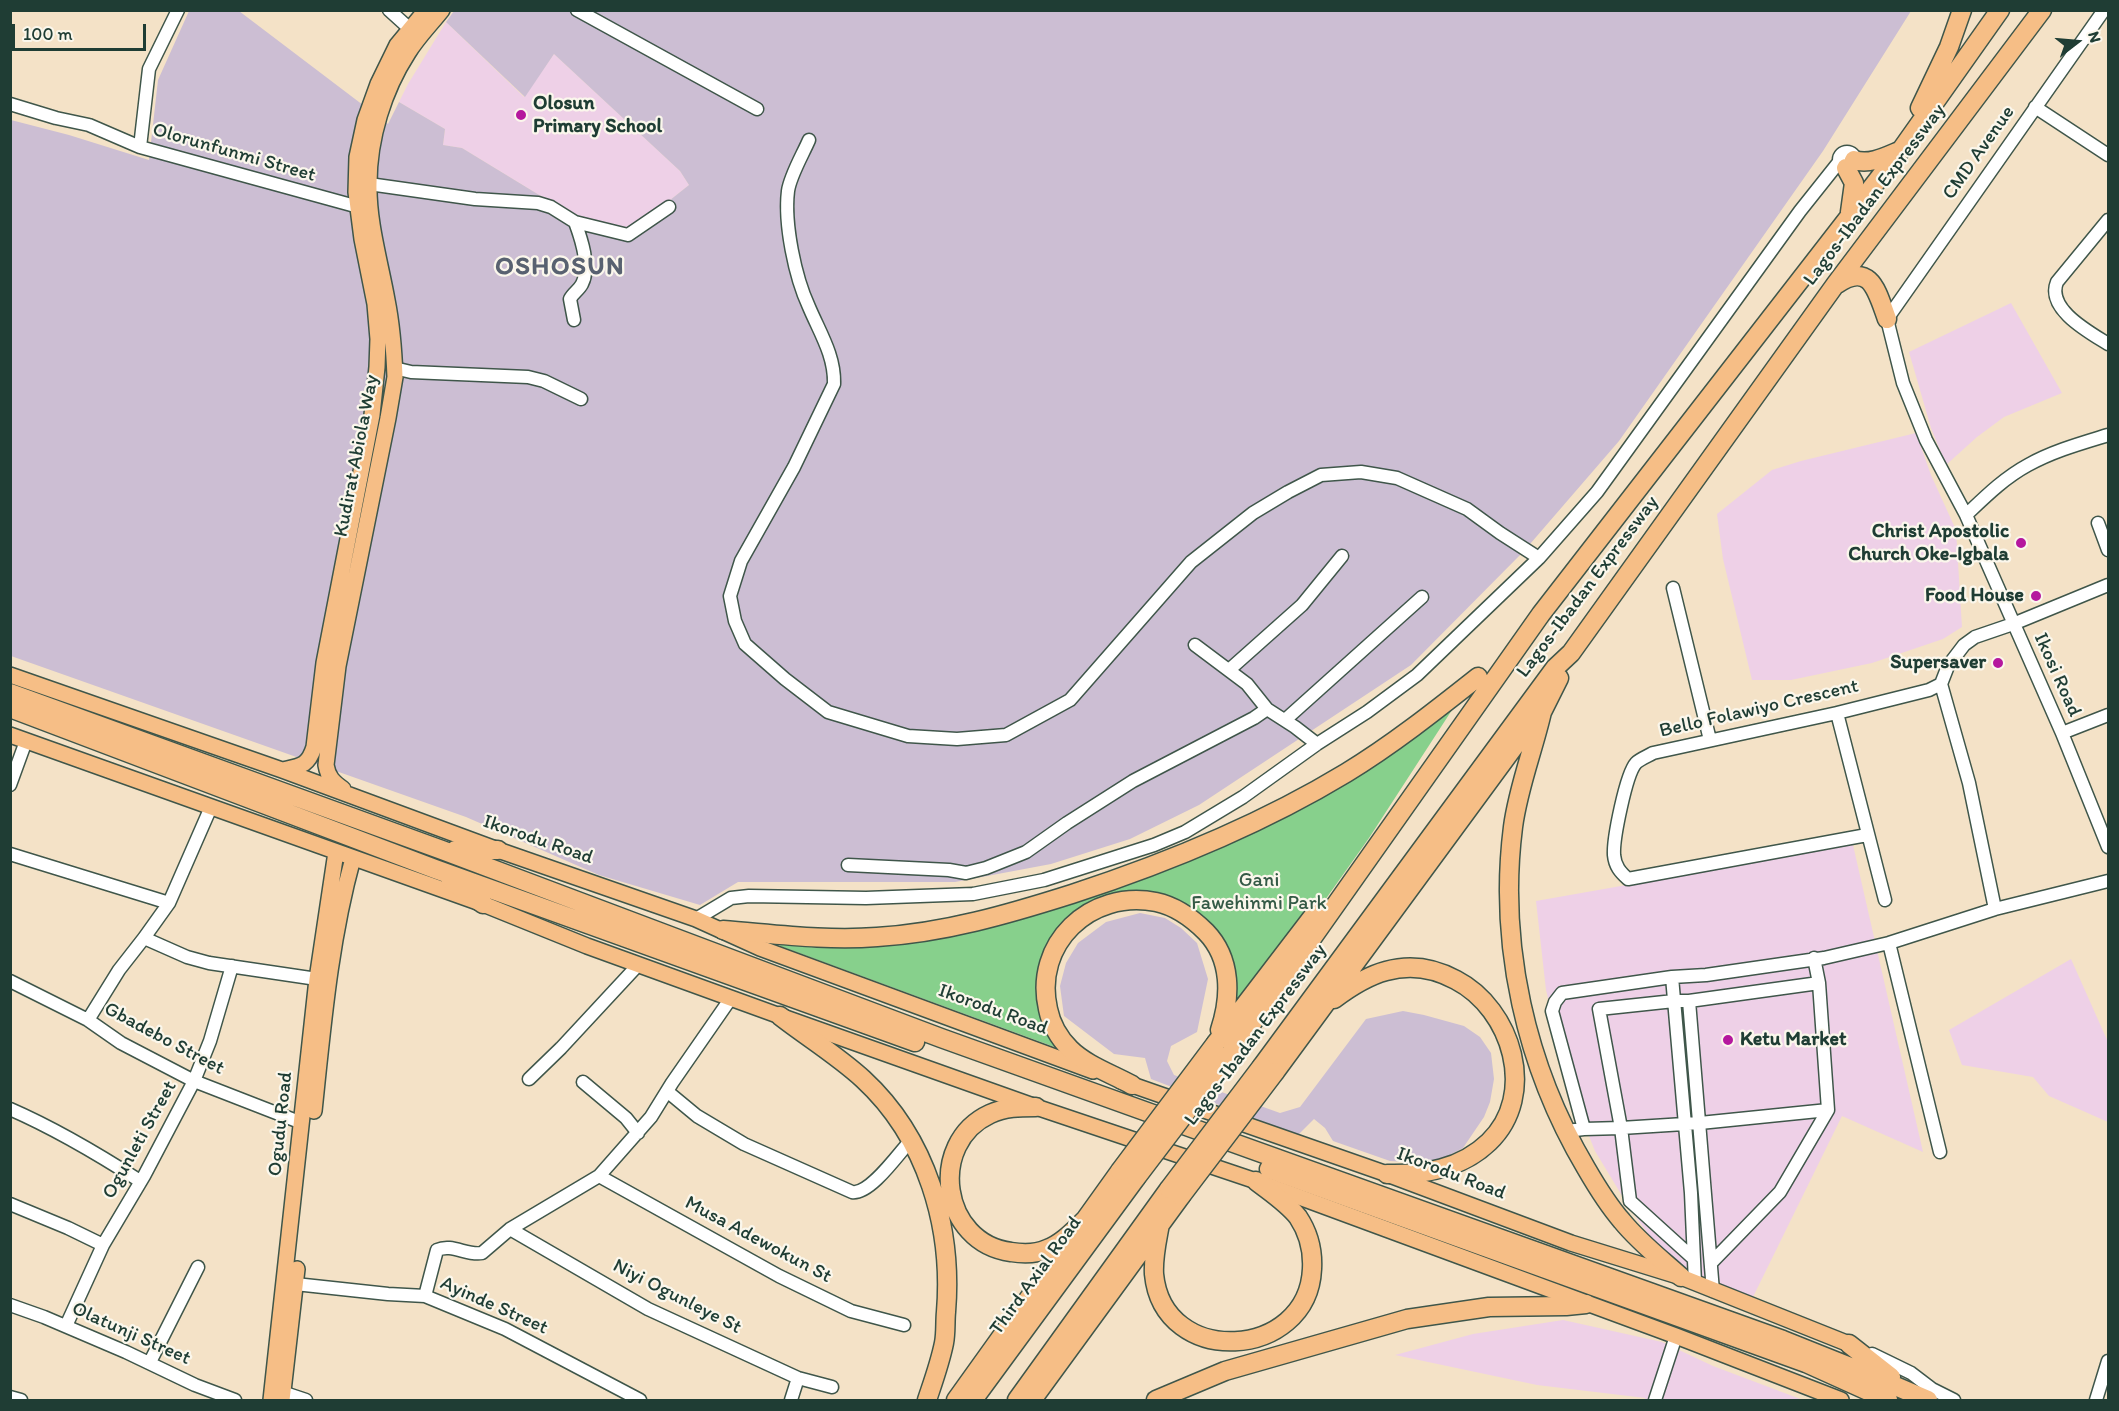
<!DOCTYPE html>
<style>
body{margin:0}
#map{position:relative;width:2119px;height:1411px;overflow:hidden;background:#f4e2c7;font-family:Itim,sans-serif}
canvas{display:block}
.frame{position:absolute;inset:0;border:12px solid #1f3d34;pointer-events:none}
.north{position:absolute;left:2047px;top:12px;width:60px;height:60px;-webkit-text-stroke:4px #fbf7ec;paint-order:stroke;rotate:74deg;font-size:16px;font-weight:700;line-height:24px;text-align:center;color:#1f3d34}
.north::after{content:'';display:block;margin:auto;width:21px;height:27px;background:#1f3d34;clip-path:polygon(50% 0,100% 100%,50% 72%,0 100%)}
.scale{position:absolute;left:12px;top:24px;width:134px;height:27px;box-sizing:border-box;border:3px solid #1f3d34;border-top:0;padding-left:8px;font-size:18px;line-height:21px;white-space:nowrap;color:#1f3d34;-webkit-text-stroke:4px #fbf7ec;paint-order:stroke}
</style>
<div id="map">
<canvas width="2119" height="1411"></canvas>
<div class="frame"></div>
<div class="north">N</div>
<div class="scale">100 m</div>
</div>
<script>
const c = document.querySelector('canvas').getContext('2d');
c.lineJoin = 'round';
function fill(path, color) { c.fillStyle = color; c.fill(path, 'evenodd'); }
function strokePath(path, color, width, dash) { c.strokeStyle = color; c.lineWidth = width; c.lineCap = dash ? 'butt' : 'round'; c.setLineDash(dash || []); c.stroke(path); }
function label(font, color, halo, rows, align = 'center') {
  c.font = font + ' Itim,sans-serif'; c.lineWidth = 4.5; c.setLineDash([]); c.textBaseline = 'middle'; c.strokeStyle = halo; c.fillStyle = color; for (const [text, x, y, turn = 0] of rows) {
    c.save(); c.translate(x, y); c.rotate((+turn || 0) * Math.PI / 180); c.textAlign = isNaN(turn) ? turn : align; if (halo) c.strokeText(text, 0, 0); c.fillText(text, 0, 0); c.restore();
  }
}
fill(new Path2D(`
 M 446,22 L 524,97 L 554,54 L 680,171 L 689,185 L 631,231 L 572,215 L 462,148 L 443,145 L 445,129 L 399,102 L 408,84 Z
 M 2011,303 L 2062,393 L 2004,417 L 1977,437 L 1946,465 L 1931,428 L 1909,352 Z
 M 1916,433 L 1931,475 L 1956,530 L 1962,627 L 1943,639 L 1872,663 L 1791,680 L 1752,680 L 1723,559 L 1717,514 L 1772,470 L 1801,461 Z
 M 1853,845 L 1923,1152 L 1842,1116 L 1751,1301 L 1670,1264 L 1630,1209 L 1595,1151 L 1571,1091 L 1546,990 L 1536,901 Z
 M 2071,959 L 2108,1042 L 2108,1122 L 2049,1096 L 2033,1077 L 1962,1065 L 1949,1030 Z
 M 1563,1320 L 1662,1342 L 1713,1366 L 1803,1400 L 1645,1400 L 1645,1398 L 1637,1397 L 1537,1385 L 1395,1355 L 1473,1334 Z`), '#eed0e7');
fill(new Path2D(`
 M 189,11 L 239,11 L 388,124 L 399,102 L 445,129 L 443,145 L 462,148 L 572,215 L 631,231 L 689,185 L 680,171 L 554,54 L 525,97 L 446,22 L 454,11 L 1911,11 L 1823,151 L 1619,441 L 1524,551 L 1411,665 L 1199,805 L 1130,839 L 1051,864 L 955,882 L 738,882 L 700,905 L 599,875 L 466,817 L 11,656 L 11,120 L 69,135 L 149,160 L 158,80 Z
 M 1140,913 L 1165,918 L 1181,928 L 1197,943 L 1208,979 L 1197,1032 L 1171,1046 L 1167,1061 L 1174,1075 L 1280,1113 L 1300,1107 L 1366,1019 L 1403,1011 L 1424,1015 L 1464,1026 L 1480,1037 L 1491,1053 L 1494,1079 L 1490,1102 L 1484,1117 L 1463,1148 L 1444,1158 L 1422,1163 L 1390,1161 L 1333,1141 L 1325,1128 L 1314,1119 L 1298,1135 L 1151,1079 L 1145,1058 L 1114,1054 L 1064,1016 L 1060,986 L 1066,963 L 1078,943 L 1106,922 Z`), '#ccbed3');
fill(new Path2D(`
 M 1450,707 L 1452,710 L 1369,838 L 1303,931 L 1257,975 L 1235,1010 L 1222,940 L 1134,893 L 1046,950 L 1060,1049 L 780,946 L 781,942 L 887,944 L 1214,850 Z`), '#87d08c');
const minor = new Path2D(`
 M 389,10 L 410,29
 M 577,10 L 757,109
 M 2104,10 L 1887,319 L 1903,383 L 1926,440 L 1966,515 L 2062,733 L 2108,847
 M 10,104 L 56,118 L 89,125 L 140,147 L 366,209
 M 2035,107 L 2108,155
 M 809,140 C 803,154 790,176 788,191 C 784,224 795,277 809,307 C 820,333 835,356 834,384 L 794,467 L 741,561 L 730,596 L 735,621 L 745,644 L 785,679 L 828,712 L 908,736 L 957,739 L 1006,735 L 1070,700 L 1191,562 L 1253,513 L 1288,492 L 1321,475 L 1361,472 L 1397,478 L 1467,509 L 1500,533 L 1539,558
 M 140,147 L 149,69 L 178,10
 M1839 160a8 8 0 1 1 16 0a8 8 0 1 1-16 0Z
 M 369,184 L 475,199 L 538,203 L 551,207 L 575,222 L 628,235 L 669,207
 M 2108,220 L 2057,282 C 2046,309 2089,332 2108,344
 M 574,320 L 570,299 C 573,293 579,290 582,284 C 591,267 581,238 575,222
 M 394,368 L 411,372 L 528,377 L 544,381 L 581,399
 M 1966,515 C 1985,497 2004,478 2028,465 C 2053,451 2082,443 2108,435
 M 2098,523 L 2108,550
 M 1673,588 L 1710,740
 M 1195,645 L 1247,684 L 1267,709 L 1295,727 L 1317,744
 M 1229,670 L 1302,605 L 1342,556
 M 1941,684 L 1969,783 L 1995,909
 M 1837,713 L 1885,900
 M 1285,720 L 1422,597
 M 2062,733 L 2108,715
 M 10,785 L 26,741
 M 1867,835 L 1628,879 C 1620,872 1615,866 1614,855 C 1613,839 1626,774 1636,763 C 1640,759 1648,756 1653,753 L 1837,713 L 1929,690 L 1941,684 L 1948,666 L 1964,645 L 1975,637 L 2013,624 L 2108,585
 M 10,854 L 169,903
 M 848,865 L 949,870 L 966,873 L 986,868 L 1026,852 L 1067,823 L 1133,781 L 1254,718 L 1267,709
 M 696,919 L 731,898 L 749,896 L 866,898 L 973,894 L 1044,880 L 1154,845 L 1185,832 L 1243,797 L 1317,744 L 1367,712 L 1417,675 L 1539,558 L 1597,492 L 1800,211 L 1839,162
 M 144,938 L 187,957 L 209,963 L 317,979
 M 1889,943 L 1940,1152
 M 1672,977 L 1691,1193 L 1695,1283
 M 10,981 L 88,1020 L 121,1043 L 194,1081 L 302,1123
 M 1689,1001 L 1713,1291
 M 88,1020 L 119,970 L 144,938 L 169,903 L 211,807
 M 529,1079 L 561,1048 L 639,964
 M 583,1082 L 626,1118 L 638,1133
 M 668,1092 L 697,1116 L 744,1144 L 852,1192 C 870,1195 899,1153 911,1140
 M 10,1109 C 56,1129 98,1154 140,1181
 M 1584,1129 L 1621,1128 L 1599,1009 L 1674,1001 L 1689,1001 L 1819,983
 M 1566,1131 L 1584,1129 L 1552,1011 L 1555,1002 L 1562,993 L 1672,977 L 1706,975 L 1824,958 L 1889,943 L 1995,909 L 2108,881
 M 599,1176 L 779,1276 L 851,1311 L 904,1325
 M 10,1204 L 68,1228 L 103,1245
 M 510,1229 L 648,1309 L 798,1378 L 832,1387
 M 1694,1259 L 1630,1201 L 1621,1128 L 1700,1123 L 1828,1110
 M 1712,1262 L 1780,1192 L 1828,1110 L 1819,983 L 1814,958
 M 286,1283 L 388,1294 L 425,1296 L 505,1329 L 640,1400
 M 425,1296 L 437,1250 C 452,1243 467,1256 482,1253 L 510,1229 L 599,1176 L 651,1117 L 672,1083 L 731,998
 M 10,1305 L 44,1317 L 126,1352 L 195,1385 L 235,1400
 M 66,1326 L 103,1245 L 144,1176 L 194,1081 L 210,1041 L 232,966
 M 1872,1354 L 1911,1373 L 1932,1389 L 1954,1400
 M 150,1362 L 198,1267
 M 276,1390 L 306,1400
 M 10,1397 L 21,1400
 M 791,1400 L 798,1378
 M 1655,1400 L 1676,1336
 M 2096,1400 L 2108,1361`);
const major = new Path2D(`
 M 10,675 L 282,770 L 498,850 L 696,919 L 760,948 L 1093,1071
 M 10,735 L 483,904 L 587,946 L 780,1016 L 1036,1107 L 1256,1181 L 1676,1336 L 1841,1400
 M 283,770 C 301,766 308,766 314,747 L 324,663 L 372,415 L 377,367 L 378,339 L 375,304 L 362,239 L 356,192 L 357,157 L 365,120 L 378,84 L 397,45 L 426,10
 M 343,789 C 333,782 328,777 326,765 L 338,666 L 388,418 L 395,377 C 394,351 392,325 387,300 C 380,261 368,222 369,183 C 369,138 384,90 408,53 C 417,38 431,24 442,10
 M 1121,1081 L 1387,1174 L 1571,1243 L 1681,1277 L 1849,1344
 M 314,1111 C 323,1026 330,941 353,858
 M 271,1400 L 317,979 L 336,852
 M 282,1400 L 297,1269`);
const highway = new Path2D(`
 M 1920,108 L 1949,47 L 1962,10
 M 1854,160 C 1869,165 1885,157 1899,151
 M 1846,168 L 1854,183 L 1850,212
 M 1837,284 C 1871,261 1877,292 1887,319
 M 10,693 L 442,850 L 941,1038 L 1783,1340 L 1858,1370 L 1928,1400
 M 10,708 L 435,869 L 915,1042
 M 1542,712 C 1533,751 1518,788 1513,827 C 1498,945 1526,1067 1586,1168 C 1597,1187 1608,1205 1622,1221 C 1639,1242 1661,1259 1681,1277
 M 455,850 L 498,850
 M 451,881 L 483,904
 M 723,930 C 775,934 826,941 877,937 C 944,933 1009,914 1072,894 C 1167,863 1260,825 1346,773 C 1392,745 1435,711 1478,677
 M 1334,999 C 1350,987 1367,976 1386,971 C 1411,964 1434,968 1456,980 C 1512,1009 1538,1095 1489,1142 C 1461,1169 1424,1175 1387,1174
 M 780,1016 C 807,1037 838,1056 863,1079 C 927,1138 953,1227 946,1312 C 945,1322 946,1333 944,1343 C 940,1363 933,1382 927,1400
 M 1216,1043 L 1317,911
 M 1231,1053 L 1541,614 L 1901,150 L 2000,10
 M 1262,1066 L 1555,668 L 1571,653 L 1835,285 L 2042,10
 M 1275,1072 L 1533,721 L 1542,712 L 1559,678
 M 1132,1085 C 1112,1074 1086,1065 1070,1049 C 1059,1038 1051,1024 1048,1009 C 1033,944 1090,889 1156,902 C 1175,906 1193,919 1206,932 C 1232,959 1231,997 1220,1030
 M 1036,1107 C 1020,1107 1005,1107 990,1114 C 927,1143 941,1243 1011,1252 C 1023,1254 1036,1254 1047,1249 C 1063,1243 1075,1229 1087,1218
 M 1269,1169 L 1806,1363 L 1888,1400
 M 1160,1224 C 1157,1241 1153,1257 1154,1274 C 1163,1369 1308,1360 1312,1269 C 1313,1251 1308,1232 1298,1217 C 1287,1203 1270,1192 1256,1181
 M 1849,1344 L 1891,1377
 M 956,1400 L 1120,1171
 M 973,1400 L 1136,1178
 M 1017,1400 L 1169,1189
 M 1032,1400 L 1181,1196
 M 1156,1400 L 1225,1371 L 1407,1319 L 1489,1307 L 1566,1306 L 1586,1304`);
strokePath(minor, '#3f564a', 15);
strokePath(major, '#3f564a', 18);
strokePath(highway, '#3f564a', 21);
strokePath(minor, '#fff', 12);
strokePath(major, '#f6be86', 15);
strokePath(highway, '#f6be86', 18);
const highwayBridge = new Path2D(`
 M 1120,1171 L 1216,1043
 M 1136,1178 L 1231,1053
 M 1169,1189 L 1262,1066
 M 1181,1196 L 1275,1072`);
strokePath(highwayBridge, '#3f564a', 21, []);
strokePath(highwayBridge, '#f6be86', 18);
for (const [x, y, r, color] of [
 [521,115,6,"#b5179e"],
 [2021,543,6,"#b5179e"],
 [2036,596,6,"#b5179e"],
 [1998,663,6,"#b5179e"],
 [1728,1040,6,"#b5179e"]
]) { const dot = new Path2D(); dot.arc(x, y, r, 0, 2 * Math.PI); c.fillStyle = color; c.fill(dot); strokePath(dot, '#fbf7ec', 2); }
label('bold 20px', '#1f3d34', '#fbf7ec', [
 ["Olosun",533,104,"left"],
 ["Primary School",533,127,"left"],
 ["Christ Apostolic",2009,532],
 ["Church Oke-Igbala",2009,555],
 ["Food House",2024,596],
 ["Supersaver",1986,663],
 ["Ketu Market",1740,1040,"left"]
], 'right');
label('20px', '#1f3d34', '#fbf7ec', [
 ["Olorunfunmi Street",234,153,16],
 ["CMD Avenue",1979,153,-55],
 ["Lagos-Ibadan Expressway",1875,195,-53],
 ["Kudirat Abiola Way",357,456,-79],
 ["Lagos-Ibadan Expressway",1588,587,-53],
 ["Ikosi Road",2057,675,66],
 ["Bello Folawiyo Crescent",1759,709,-13],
 ["Ikorodu Road",538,840,19],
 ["Ikorodu Road",993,1010,20],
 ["Lagos-Ibadan Expressway",1256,1035,-53],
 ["Gbadebo Street",164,1039,28],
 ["Ogudu Road",281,1124,-84],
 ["Ogunleti Street",140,1140,-61],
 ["Ikorodu Road",1451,1174,21],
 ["Musa Adewokun St",758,1240,28],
 ["Third Axial Road",1036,1276,-54],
 ["Niyi Ogunleye St",677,1297,27],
 ["Ayinde Street",494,1306,24],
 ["Olatunji Street",131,1334,24]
]);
label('20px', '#345a46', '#fbf7ec', [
 ["Gani",1259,881],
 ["Fawehinmi Park",1259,904]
]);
c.letterSpacing = '1.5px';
label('bold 26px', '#586170', '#fbf7ec', [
 ["OSHOSUN",560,267]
]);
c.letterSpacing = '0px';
</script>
